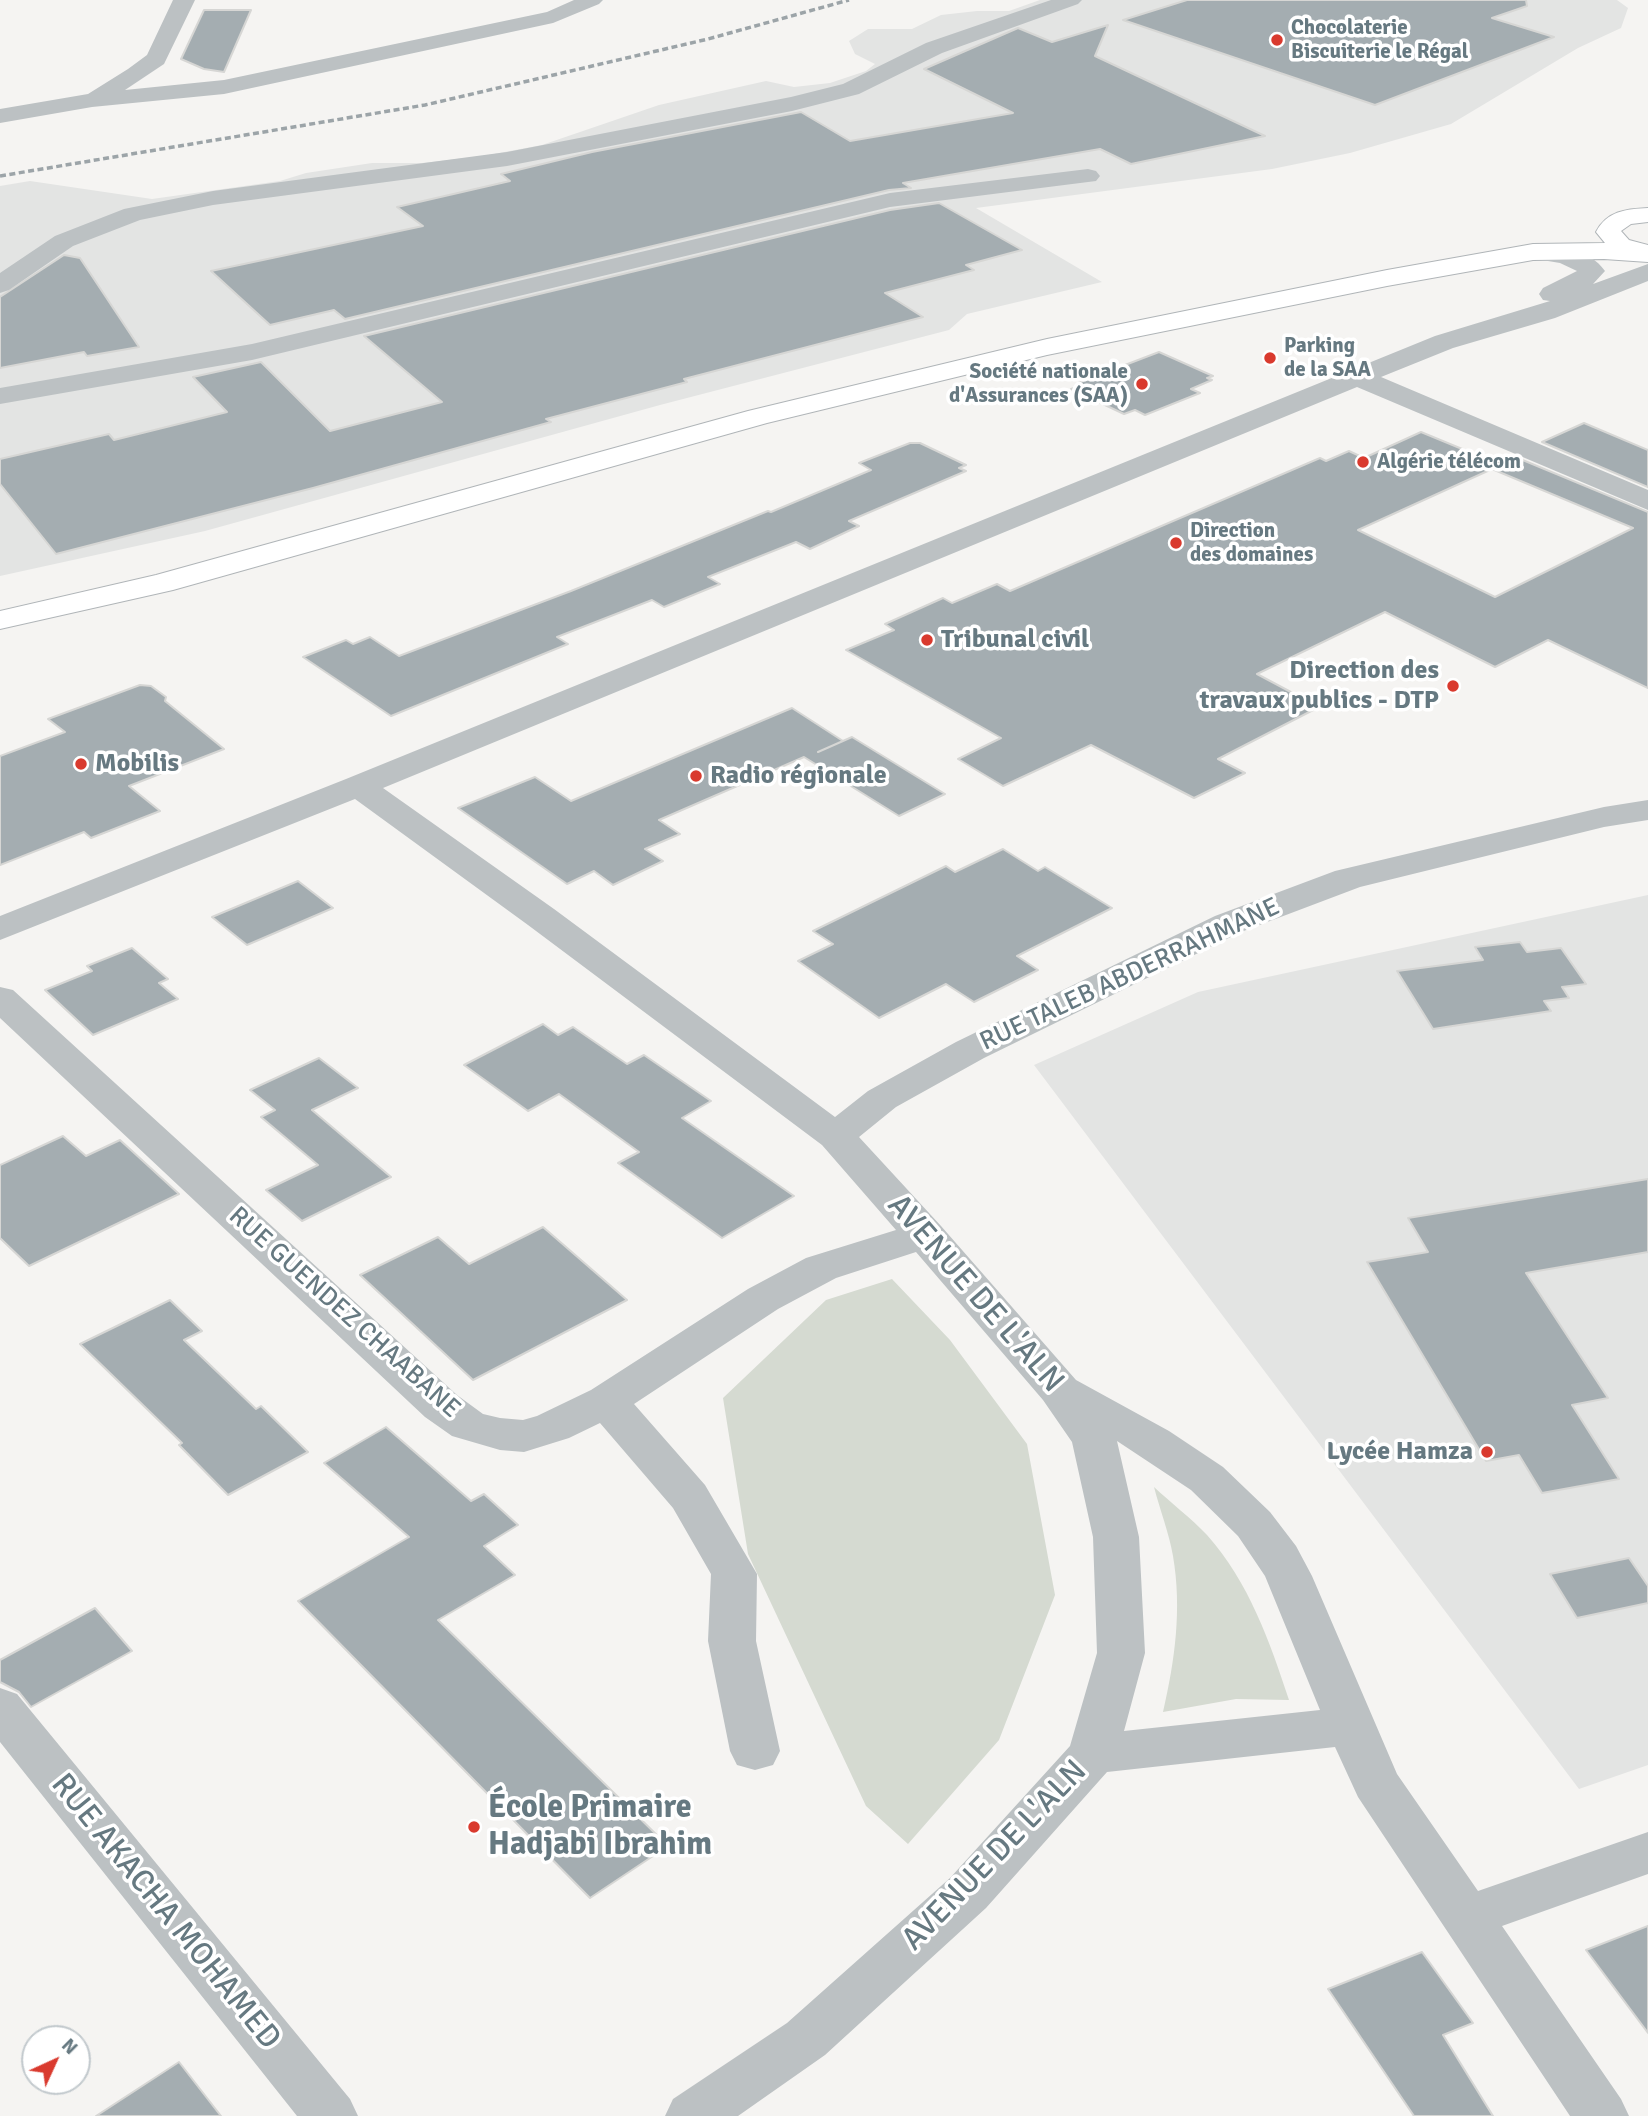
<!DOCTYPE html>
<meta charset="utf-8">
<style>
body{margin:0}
#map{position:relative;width:1648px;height:2116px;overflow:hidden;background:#f5f4f2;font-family:Signika,sans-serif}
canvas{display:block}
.north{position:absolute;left:21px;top:2025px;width:70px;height:70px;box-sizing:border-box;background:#fff;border:2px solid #c2c9cd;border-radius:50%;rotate:45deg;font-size:19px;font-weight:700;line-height:28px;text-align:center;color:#667981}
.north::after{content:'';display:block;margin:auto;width:24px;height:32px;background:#d93a2e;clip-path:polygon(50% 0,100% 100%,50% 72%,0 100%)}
</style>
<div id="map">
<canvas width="1648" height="2116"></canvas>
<div class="north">N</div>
</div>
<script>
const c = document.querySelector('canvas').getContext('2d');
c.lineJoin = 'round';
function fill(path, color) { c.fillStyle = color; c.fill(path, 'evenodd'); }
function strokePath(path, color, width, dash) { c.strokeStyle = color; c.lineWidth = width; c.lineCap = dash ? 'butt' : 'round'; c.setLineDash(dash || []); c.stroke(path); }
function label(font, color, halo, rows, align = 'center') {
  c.font = font + ' Signika,sans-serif'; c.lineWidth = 7; c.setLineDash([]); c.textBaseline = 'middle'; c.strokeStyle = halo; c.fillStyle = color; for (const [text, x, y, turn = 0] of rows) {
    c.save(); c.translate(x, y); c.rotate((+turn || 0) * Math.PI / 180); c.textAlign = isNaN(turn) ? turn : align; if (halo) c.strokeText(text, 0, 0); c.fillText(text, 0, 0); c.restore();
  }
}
fill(new Path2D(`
 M 1040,0 L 1617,0 L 1628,8 L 1621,28 L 1578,48 L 1451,124 L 1350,153 L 1272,169 L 976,208 L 1102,282 L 967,314 L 949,330 L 660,405 L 205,531 L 0,576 L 0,186 L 30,181 L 152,199 L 280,181 L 306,173 L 372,163 L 422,163 L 483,156 L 542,145 L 659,105 L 766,81 L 794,87 L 830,83 L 866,71 L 875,64 L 855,54 L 849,41 L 868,29 L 912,29 L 941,15 L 977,11 L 1009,11 Z
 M 1648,895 L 1648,1765 L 1579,1789 L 1034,1065 L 1198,992 Z`), '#e3e4e3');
fill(new Path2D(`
 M 892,1279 L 950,1340 L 1027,1444 L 1055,1595 L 999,1740 L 908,1844 L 866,1806 L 748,1554 L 723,1398 L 826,1300 Z
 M 1154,1487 C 1171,1503 1191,1518 1207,1535 C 1249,1582 1270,1642 1289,1700 L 1236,1699 L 1163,1712 C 1175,1660 1182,1609 1173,1556 C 1169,1533 1160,1510 1154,1487 Z`), '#d5dad1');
const building = new Path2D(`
 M 1187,0 L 1526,0 L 1527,6 L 1492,18 L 1554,37 L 1375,105 L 1123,20 Z
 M 204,10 L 251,10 L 224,72 L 204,69 L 181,59 Z
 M 1108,25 L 1095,56 L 1265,136 L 1131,164 L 1100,149 L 903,183 L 911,188 L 889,190 L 345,319 L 334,310 L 270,325 L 211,271 L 423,226 L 397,207 L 510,181 L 501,174 L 592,152 L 801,112 L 850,141 L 1013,113 L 924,69 L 1018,28 L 1052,42 Z
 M 939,203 L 1022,250 L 966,265 L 974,270 L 885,293 L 923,317 L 684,379 L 687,382 L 546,419 L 551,422 L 313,488 L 56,554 L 0,484 L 0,459 L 109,434 L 114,440 L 227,412 L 193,377 L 261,362 L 330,431 L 442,402 L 364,336 L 890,210 Z
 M 64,255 L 80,258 L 139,347 L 87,356 L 84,352 L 0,368 L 0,297 Z
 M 1159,352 L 1213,376 L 1207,378 L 1212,380 L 1191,389 L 1200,393 L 1145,415 L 1135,410 L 1124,414 L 1071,389 L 1083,385 L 1078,383 Z
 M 1584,423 L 1648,450 L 1648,487 L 1542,442 Z
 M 1421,432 L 1496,463 L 1513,456 L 1648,512 L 1648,688 L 1548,640 L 1495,667 L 1385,612 L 1257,674 L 1319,707 L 1218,759 L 1245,773 L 1194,798 L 1091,745 L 1003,786 L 958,759 L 1001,738 L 846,650 L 894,630 L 885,624 L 943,598 L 952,603 L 997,584 L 1010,591 L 1320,458 L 1326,461 L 1349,451 L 1364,458 ZM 1492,469 L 1633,528 L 1495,597 L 1358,530 Z
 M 910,443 L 920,443 L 966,465 L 959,468 L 966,471 L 849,521 L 859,526 L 810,549 L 796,542 L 708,577 L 720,584 L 664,607 L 652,600 L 557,637 L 568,644 L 391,716 L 303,657 L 346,640 L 353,644 L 370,637 L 399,656 L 571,591 L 768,511 L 771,512 L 871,470 L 859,463 Z
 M 140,685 L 151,686 L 166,697 L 165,701 L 224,749 L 129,786 L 160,811 L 91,838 L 84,832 L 0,865 L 0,756 L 65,732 L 48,719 Z
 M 792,708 L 843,741 L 818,752 L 852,737 L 945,794 L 899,816 L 804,757 L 659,820 L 680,834 L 645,849 L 663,861 L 613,885 L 594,871 L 567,884 L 458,808 L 535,777 L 571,801 Z
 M 1003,849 L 1038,871 L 1045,867 L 1112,908 L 1017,956 L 1038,970 L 974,1002 L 946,984 L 879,1018 L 798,961 L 833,944 L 813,931 L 946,866 L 955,872 Z
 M 298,881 L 333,908 L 247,945 L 212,917 Z
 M 1520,942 L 1527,952 L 1561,948 L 1586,984 L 1562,987 L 1569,998 L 1544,1001 L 1551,1011 L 1433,1029 L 1397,971 L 1483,960 L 1475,947 Z
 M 132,948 L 168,979 L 159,983 L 178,999 L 93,1035 L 45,990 L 92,971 L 87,966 Z
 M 543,1024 L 558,1035 L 573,1027 L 627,1064 L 644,1055 L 711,1101 L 682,1118 L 794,1196 L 722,1238 L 618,1163 L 639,1152 L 559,1094 L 528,1111 L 464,1065 Z
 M 319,1058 L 358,1088 L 312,1110 L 391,1177 L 302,1221 L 266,1190 L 318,1165 L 261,1117 L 275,1110 L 250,1090 Z
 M 63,1136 L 86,1156 L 120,1140 L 179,1194 L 29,1266 L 0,1238 L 0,1165 Z
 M 1648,1179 L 1648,1252 L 1526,1273 L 1608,1398 L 1572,1405 L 1619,1479 L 1542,1493 L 1519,1455 L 1486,1461 L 1367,1262 L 1428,1252 L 1408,1218 Z
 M 543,1227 L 627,1300 L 473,1380 L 360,1275 L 438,1237 L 469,1264 Z
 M 170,1300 L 202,1331 L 184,1340 L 256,1409 L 261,1406 L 308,1452 L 228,1495 L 179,1445 L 182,1443 L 80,1344 Z
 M 386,1427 L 471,1501 L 484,1494 L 518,1525 L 484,1546 L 515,1575 L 438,1620 L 668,1846 L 590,1898 L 298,1601 L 409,1537 L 324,1463 Z
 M 1629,1558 L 1648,1586 L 1648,1603 L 1577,1618 L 1550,1574 Z
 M 95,1608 L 132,1651 L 31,1707 L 19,1692 L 0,1682 L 0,1660 Z
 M 1648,1926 L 1648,2033 L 1586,1950 Z
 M 1422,1952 L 1473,2023 L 1443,2035 L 1493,2116 L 1414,2116 L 1328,1989 Z
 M 179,2062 L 221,2116 L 96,2116 Z`);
fill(building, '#a4adb1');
strokePath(building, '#d6d6d4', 2);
const major = new Path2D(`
 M 1648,208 L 1648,222 L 1631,224 L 1621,231 L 1629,240 L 1648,245 L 1648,262 L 1604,259 L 1533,260 L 1387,286 L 1047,355 L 767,423 L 173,590 L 0,629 L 0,611 L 156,575 L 748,411 L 1047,339 L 1387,270 L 1533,244 L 1605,243 L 1596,232 C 1607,211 1626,209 1648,208 Z`);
strokePath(major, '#b0b5b8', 2);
fill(new Path2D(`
 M 173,0 L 195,0 L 164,64 L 125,90 L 224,80 L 547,12 L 574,0 L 603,0 L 599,4 L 553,23 L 224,94 L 92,107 L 0,123 L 0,109 L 88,94 L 128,69 L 147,55 Z
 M 1051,0 L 1082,0 L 1078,4 L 942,53 L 859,94 L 792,111 L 507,166 L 213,205 L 140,220 L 73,246 L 9,290 L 0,293 L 0,273 L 55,236 L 124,209 L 213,191 L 507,152 L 791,97 L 843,84 L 926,43 Z
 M 1088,169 L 1096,171 L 1100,176 L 1096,181 L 890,207 L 252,360 L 0,404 L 0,388 L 252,344 L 890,193 Z
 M 1533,244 C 1558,246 1589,248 1605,271 L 1593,284 L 1648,264 L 1648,281 L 1555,318 L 1453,348 L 1381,377 L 1648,490 L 1648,510 L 1357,387 L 383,788 L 554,909 L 835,1117 L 868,1091 L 956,1042 L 1215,916 L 1335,871 L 1604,807 L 1648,800 L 1648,820 L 1604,827 L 1360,887 L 1241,932 L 984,1058 L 896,1107 L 859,1137 L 941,1226 L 1076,1380 L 1169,1431 L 1223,1467 L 1270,1512 L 1296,1546 L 1312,1576 L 1397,1774 L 1478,1891 L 1648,1832 L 1648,1874 L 1502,1926 L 1621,2099 L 1629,2116 L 1570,2116 L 1358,1797 L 1335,1747 L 1107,1772 L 986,1908 L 825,2055 L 738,2116 L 665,2116 L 673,2099 L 787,2023 L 950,1878 L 1070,1746 L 1097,1653 L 1093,1537 L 1072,1442 L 1043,1400 L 916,1252 L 836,1278 L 778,1309 L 634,1404 L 705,1485 L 757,1574 L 756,1641 L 780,1751 L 773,1765 L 755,1770 L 737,1765 L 730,1751 L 708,1641 L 711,1574 L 673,1508 L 600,1423 L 569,1438 L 524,1452 L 500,1450 L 452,1436 L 425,1417 L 0,1018 L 0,987 L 13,990 L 457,1395 L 483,1414 L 500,1418 L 523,1420 L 537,1416 L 591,1390 L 748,1289 L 806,1258 L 896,1230 L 822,1145 L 528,925 L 355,799 L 0,940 L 0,916 L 346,779 L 1435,336 L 1550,301 L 1543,300 L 1539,294 L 1543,288 L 1577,271 L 1560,263 L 1524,257 L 1520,252 L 1524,247 ZM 1117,1441 L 1191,1490 L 1238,1536 L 1265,1576 L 1320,1710 L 1124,1731 L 1145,1653 L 1139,1537 Z
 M 0,1688 L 17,1694 L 350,2099 L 358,2116 L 297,2116 L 0,1742 Z`), '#bcc1c3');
fill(major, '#fff');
strokePath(new Path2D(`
 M 0,176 L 425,105 L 708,39 L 849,0`), '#9ca4a8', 3.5, [6, 3.5]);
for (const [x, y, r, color] of [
 [1277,40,7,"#d93a2e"],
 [1270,358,7,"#d93a2e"],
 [1142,384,7,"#d93a2e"],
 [1363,462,7,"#d93a2e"],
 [1176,543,7,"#d93a2e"],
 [927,640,7,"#d93a2e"],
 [1453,686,7,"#d93a2e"],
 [81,764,7,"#d93a2e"],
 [696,776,7,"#d93a2e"],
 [1487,1452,7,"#d93a2e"],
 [474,1827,7,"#d93a2e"]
]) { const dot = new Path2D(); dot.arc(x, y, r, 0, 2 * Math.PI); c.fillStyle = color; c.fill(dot); strokePath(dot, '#fff', 2.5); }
label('bold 21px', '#667981', '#fff', [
 ["Chocolaterie",1291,28],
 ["Biscuiterie le Régal",1291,52],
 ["Parking",1284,346],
 ["de la SAA",1284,370],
 ["Société nationale",1128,372,"right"],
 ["d'Assurances (SAA)",1128,396,"right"],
 ["Algérie télécom",1377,462],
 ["Direction",1190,531],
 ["des domaines",1190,555]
], 'left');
label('bold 26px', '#667981', '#fff', [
 ["Tribunal civil",941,640],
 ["Direction des",1439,671,"right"],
 ["travaux publics - DTP",1439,701,"right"],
 ["Mobilis",95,764],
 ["Radio régionale",710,776],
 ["Lycée Hamza",1473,1452,"right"]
], 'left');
label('26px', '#667981', '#fff', [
 ["RUE TALEB ABDERRAHMANE",1130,975,-25],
 ["RUE GUENDEZ CHAABANE",344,1313,42]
]);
label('32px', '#667981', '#fff', [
 ["AVENUE DE L'ALN",975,1294,49],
 ["AVENUE DE L'ALN",995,1856,-46],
 ["RUE AKACHA MOHAMED",165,1912,51]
]);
label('bold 32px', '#667981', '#fff', [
 ["École Primaire",488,1809],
 ["Hadjabi Ibrahim",488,1846]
], 'left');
</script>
